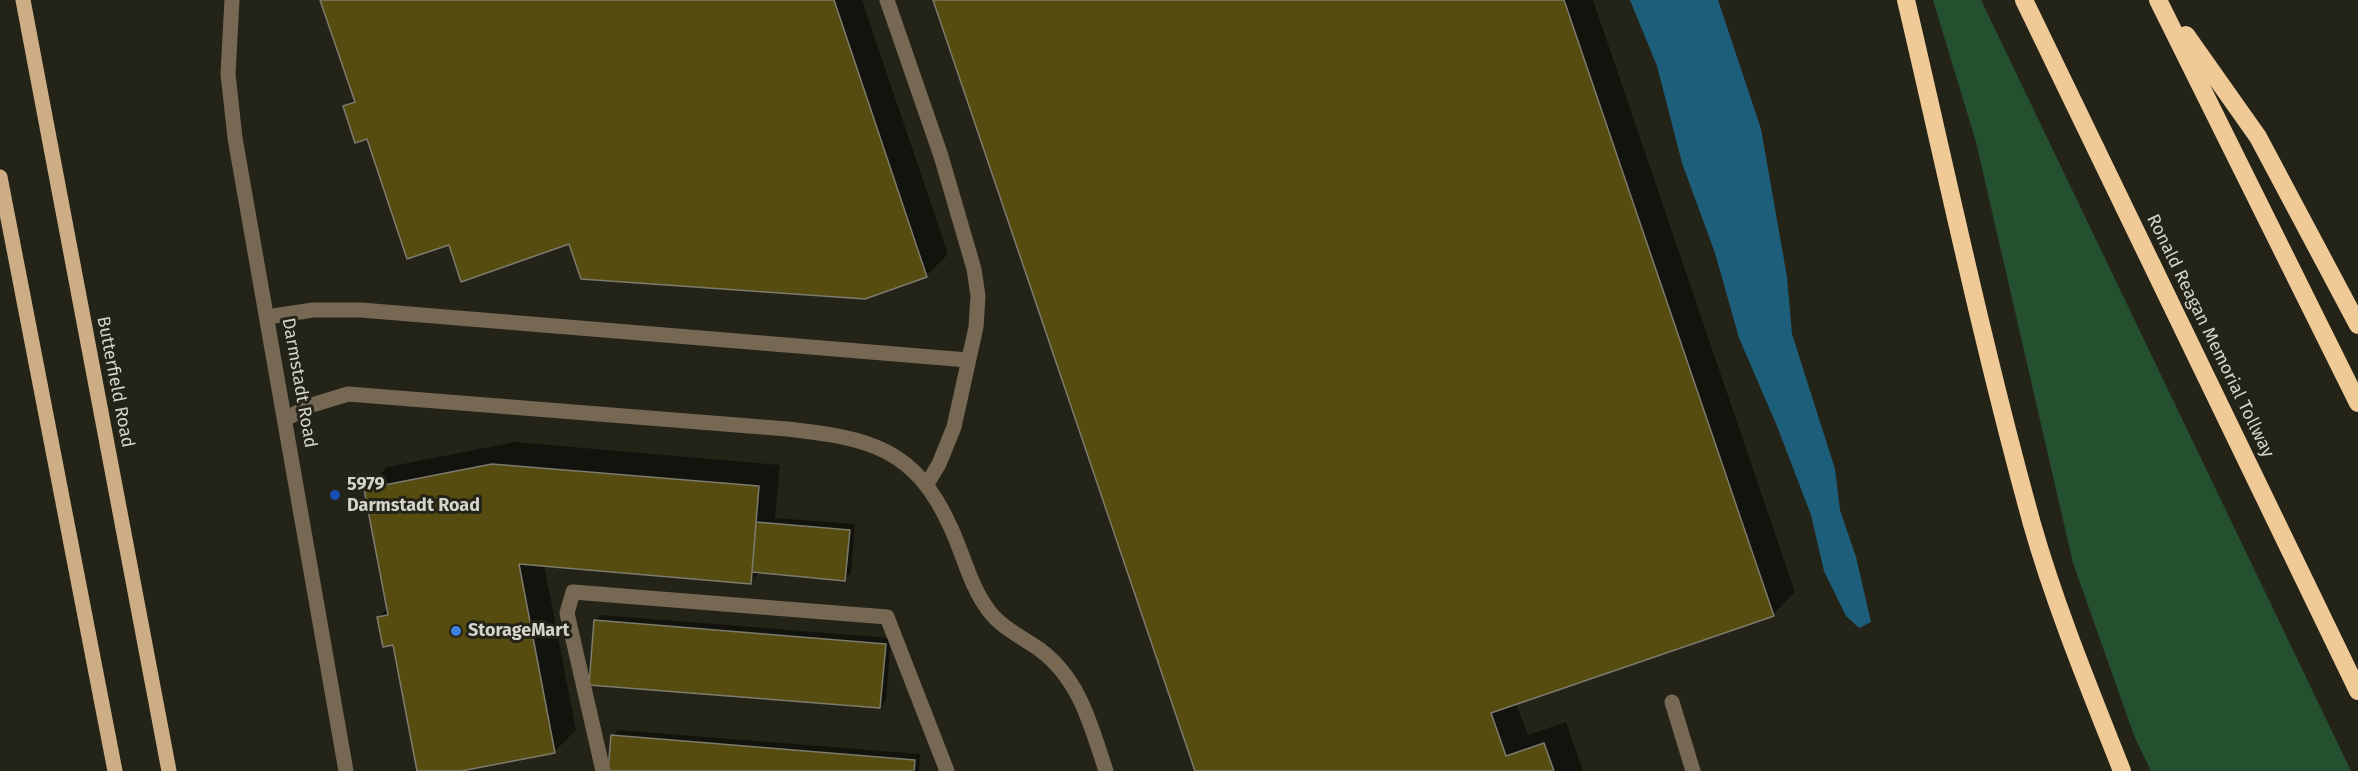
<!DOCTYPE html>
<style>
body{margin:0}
canvas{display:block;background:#242318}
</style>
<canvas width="2358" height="771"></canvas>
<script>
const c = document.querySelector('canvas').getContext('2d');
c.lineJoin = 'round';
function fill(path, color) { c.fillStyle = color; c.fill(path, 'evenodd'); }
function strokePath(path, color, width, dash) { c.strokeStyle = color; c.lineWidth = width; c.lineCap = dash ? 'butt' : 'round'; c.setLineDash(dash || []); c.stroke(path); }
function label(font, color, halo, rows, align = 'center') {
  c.font = font + ' "Fira Sans",sans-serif'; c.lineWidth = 6; c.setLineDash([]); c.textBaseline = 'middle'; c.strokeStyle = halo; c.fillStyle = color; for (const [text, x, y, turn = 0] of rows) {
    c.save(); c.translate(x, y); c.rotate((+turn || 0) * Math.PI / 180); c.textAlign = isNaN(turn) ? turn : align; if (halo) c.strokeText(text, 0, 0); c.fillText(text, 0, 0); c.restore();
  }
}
fill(new Path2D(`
 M 1933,0 L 1981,0 L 2351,771 L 2151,771 L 2135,738 L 2073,563 L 1976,142 Z`), '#255030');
fill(new Path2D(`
 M 1630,0 L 1718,0 L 1761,129 L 1787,277 L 1792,334 L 1835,469 L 1840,510 L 1856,557 L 1871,622 L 1859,628 L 1846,616 L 1824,571 L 1811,515 L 1777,426 L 1739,338 L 1715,253 L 1682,163 L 1657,66 Z`), '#1d5f7a');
fill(new Path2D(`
 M 322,0 L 862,0 L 948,254 L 926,276 L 570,242 L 450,243 L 345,106 L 355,97 Z
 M 934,0 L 1593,0 L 1795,592 L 1774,614 L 1516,703 L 1528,735 L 1566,722 L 1583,771 L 1197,771 Z
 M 515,442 L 780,465 L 775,518 L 855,524 L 851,573 L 845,579 L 761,571 L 750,582 L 544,565 L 576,730 L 554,752 L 454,771 L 418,771 L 394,644 L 379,617 L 388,608 L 366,489 L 387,467 Z
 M 601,615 L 891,638 L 886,701 L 880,707 L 595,621 Z
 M 618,730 L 920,754 L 919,771 L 609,771 L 612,736 Z`), '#0007');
const building = new Path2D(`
 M 320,0 L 834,0 L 927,277 L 865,299 L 581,279 L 569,244 L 461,282 L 449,245 L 407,259 L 367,139 L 355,143 L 343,106 L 355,102 Z
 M 933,0 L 1564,0 L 1774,616 L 1491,713 L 1506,756 L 1544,743 L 1554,771 L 1195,771 Z
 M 492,464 L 759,486 L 751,584 L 519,564 L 555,753 L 461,771 L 417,771 L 393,645 L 383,647 L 377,617 L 388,615 L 364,489 Z
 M 756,522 L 850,530 L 845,581 L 752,572 Z
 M 594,620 L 886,644 L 880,708 L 589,685 Z
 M 611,735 L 915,760 L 914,771 L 608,771 Z`);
fill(building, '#564c0f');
strokePath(building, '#7d7b6e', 1.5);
strokePath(new Path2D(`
 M 232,0 L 228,74 L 235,138 L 346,771
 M 887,0 L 941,156 L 974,269 L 978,296 L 976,327 L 954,427 L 939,464 L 927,484
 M 267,317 L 313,310 L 361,310 L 968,360
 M 285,419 L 312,405 L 348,394 L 787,429 C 868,438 915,447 951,528 C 964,556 970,586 989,611 C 1002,628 1022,637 1039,649 C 1080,679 1091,726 1106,771
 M 1672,702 L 1693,771
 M 603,771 L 567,613 L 573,592 L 887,617 L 947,771`), '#776854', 15);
strokePath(new Path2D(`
 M 23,0 L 169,771
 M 0,177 L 115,771`), '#cdae84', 15);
strokePath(new Path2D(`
 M 1906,0 C 1947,175 1984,351 2032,524 C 2056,608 2090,690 2122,771
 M 2024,0 L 2358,691
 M 2158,0 L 2358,403
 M 2186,35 L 2258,137 L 2358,325`), '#efca97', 18);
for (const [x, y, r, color] of [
 [335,495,6,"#1a4fb4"],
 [456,631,6,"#3f7fe0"]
]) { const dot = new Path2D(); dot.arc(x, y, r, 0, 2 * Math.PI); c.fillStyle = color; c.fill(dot); strokePath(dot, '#242318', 2); }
label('18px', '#d4d3cc', '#242318', [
 ["Ronald Reagan Memorial Tollway",2210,336,64],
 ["Butterfield Road",115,382,79],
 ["Darmstadt Road",299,383,80]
]);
label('bold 18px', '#d4d3cc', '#242318', [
 ["5979",347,485],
 ["Darmstadt Road",347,506],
 ["StorageMart",468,631]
], 'left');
</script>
